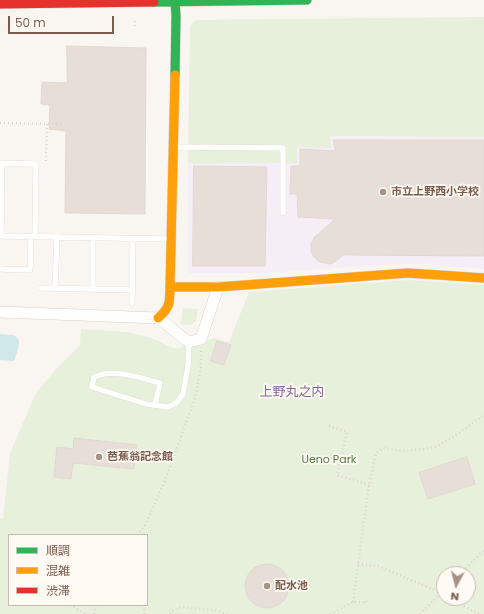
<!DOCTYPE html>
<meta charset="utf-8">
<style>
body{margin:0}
#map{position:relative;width:484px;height:614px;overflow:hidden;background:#f9f5f0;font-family:Poppins,"Noto Sans JP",sans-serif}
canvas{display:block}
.legend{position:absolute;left:8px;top:534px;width:140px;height:72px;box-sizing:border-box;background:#fffaf3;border:1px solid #cabbb1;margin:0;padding:5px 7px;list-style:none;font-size:12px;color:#7a5c4d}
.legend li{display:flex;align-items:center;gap:8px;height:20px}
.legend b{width:20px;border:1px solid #cabbb1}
.north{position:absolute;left:436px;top:566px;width:40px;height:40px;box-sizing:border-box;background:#fffaf3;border:1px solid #cabbb1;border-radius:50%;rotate:187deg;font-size:11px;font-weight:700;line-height:16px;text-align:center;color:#7a5c4d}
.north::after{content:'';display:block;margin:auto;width:14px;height:18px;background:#a69286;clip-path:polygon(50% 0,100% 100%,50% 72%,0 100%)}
.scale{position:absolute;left:8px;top:16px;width:106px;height:18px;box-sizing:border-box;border:2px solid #7a5c4d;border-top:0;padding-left:5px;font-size:12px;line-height:14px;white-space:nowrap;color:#7a5c4d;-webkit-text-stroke:3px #fffaf3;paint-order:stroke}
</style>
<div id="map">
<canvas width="484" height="614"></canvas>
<ul class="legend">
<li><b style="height:5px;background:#30b455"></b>順調</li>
<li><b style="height:5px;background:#ff9f0a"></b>混雑</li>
<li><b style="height:5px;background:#e5322d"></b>渋滞</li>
</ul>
<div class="north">N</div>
<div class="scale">50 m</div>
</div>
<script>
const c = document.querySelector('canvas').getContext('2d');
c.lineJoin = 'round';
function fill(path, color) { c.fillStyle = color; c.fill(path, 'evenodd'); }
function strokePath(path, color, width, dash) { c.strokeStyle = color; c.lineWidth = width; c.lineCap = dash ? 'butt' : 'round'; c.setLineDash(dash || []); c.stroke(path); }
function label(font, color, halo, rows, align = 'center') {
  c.font = font + ' Poppins,"Noto Sans JP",sans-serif'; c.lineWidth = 3.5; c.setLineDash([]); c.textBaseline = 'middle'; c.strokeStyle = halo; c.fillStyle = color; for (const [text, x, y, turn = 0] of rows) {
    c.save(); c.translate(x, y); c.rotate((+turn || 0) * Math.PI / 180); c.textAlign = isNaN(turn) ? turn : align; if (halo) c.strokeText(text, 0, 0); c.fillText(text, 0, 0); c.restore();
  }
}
fill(new Path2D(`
 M 330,136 L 484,137 L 484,269 L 425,264 L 390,264 L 265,273 L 188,273 L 188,163 L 297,163 L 297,147 L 331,148 Z`), '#f6eef6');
fill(new Path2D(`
 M 484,17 L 484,137 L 330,136 L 331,148 L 297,147 L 297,163 L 188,163 L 190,26 L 195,20 Z
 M 408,280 L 484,285 L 484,614 L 0,614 L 0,518 L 3,518 L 10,453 L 36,393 L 58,367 L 80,345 L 81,329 L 127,332 L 152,338 L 175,349 L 215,338 L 229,342 L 249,292 ZM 9,535 L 147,535 L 147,605 L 9,605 ZM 444,574 L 468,574 L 468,598 L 444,598 Z
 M 183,308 L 198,309 L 196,321 L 190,325 L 181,324 Z`), '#e7f0db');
fill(new Path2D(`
 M 0,334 L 14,335 L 19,340 L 18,349 L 14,361 L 0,360 Z`), '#d0e8ea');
const building = new Path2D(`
 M 67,46 L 146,48 L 145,214 L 65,213 L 66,131 L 49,129 L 50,105 L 41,104 L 42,82 L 67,83 Z
 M 334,140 L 484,140 L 484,256 L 343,255 L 336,261 L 330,264 L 324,263 L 318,261 L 313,256 L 311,250 L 311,244 L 314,238 L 335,219 L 298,217 L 297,194 L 290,194 L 291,166 L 300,166 L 300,149 L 335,151 Z
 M 194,166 L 267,167 L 265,266 L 193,266 Z
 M 217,341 L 231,345 L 224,365 L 211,361 Z
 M 74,438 L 137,445 L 134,469 L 73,463 L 71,479 L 54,477 L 57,447 L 73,449 Z
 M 467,457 L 475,484 L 428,499 L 419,473 Z
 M245 586a22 22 0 1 1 44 0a22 22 0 1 1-44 0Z`);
fill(building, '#e6ded7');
strokePath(building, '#e2d8d2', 1);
const lane = new Path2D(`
 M 174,147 L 283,148 L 283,213
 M 0,236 L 169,239
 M 1,236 L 2,163 L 36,164 L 35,237
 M 0,269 L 30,270 L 31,237
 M 41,288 L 133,290
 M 55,288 L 57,237
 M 93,289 L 93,238
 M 132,303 L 133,239
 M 155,405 L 160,383 C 142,378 121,371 103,374 C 100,375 97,376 94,377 L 92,387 L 146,404 L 168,407 L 176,403 L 183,394 L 188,366 L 189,342`);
const street = new Path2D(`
 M 0,312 L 158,318 C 169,325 178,335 189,342 L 201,339 L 218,287`);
const fast = new Path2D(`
 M 154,2 L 307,0
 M 175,75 L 176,16 L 175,1`);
const slow = new Path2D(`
 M 170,287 L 175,75
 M 158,318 C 170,308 170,302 170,287 L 218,287 L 408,273 L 484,278`);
const jam = new Path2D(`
 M 0,4 L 154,2`);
strokePath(lane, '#d7d1cb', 6);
strokePath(street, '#d7d1cb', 12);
strokePath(fast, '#d9d2cb', 10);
strokePath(slow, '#d9d2cb', 10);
strokePath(jam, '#d9d2cb', 10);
strokePath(new Path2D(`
 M 135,26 L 135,18
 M 0,123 L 61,124
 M 46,161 L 47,124
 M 329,426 L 347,432 L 337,475 L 369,485
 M 137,535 L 145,525 L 164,483 L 195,399 L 201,366 L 201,351
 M 358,564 L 378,566 L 444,594
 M 460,574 L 484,550
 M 450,598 L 471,610 L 480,614
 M 353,602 L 369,485 L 376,453 L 383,448 L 405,451 L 433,448 L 452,438 L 484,415
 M 70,605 L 86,614
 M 143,605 L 145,614
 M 94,614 L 95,605
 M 170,614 L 172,611 L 179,607 L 215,610 L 227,614
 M 330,614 L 353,602 L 366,603 L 366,600
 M 420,614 L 444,590`), '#dcd5d0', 2.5, [1, 3]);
strokePath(lane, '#fefefd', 5.5);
strokePath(street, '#fefefd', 11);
strokePath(fast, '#30b455', 9);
strokePath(slow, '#ff9f0a', 9);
strokePath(jam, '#e5322d', 9);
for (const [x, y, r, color] of [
 [383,192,4,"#a69286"],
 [99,457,4,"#a69286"],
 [267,586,4,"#a69286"]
]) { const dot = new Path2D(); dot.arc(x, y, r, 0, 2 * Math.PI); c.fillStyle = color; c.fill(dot); strokePath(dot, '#fffaf3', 1.5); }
label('bold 11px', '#7a5c4d', '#fffaf3', [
 ["市立上野西小学校",391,192],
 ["芭蕉翁記念館",107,457],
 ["配水池",275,586]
], 'left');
label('11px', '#537a41', '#fffaf3', [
 ["Ueno Park",329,460]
]);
label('13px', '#846695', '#fffaf3', [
 ["上野丸之内",292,393]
]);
</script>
